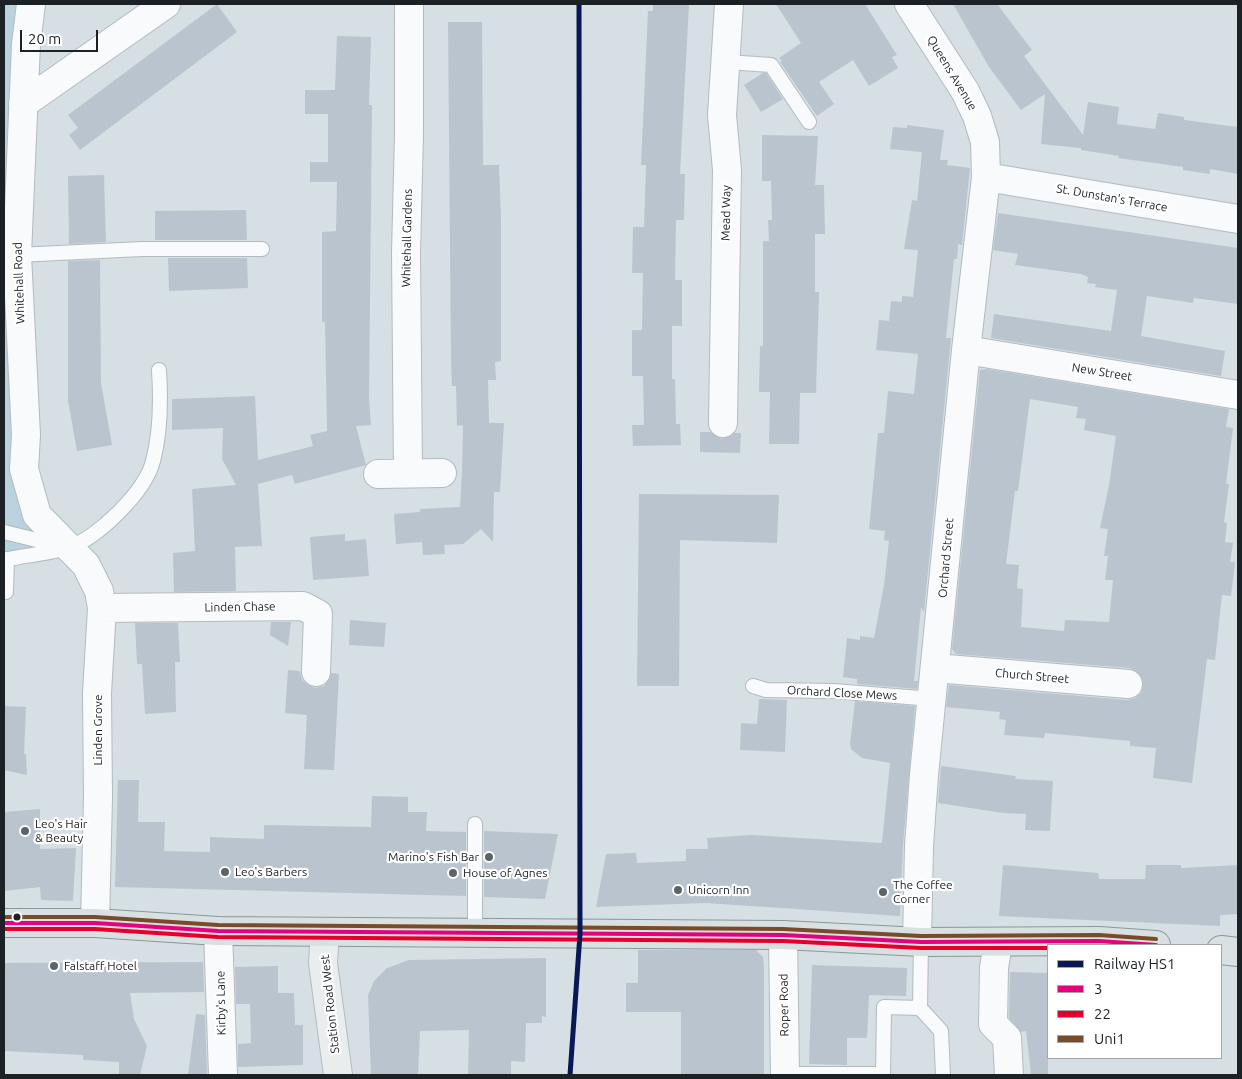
<!DOCTYPE html>
<style>
body{margin:0}
#map{position:relative;width:1242px;height:1079px;overflow:hidden;background:#d6dfe4;font-family:Ubuntu,sans-serif}
canvas{display:block}
.frame{position:absolute;inset:0;border:5px solid #1b2125;pointer-events:none}
.legend{position:absolute;left:1047px;top:944px;width:175px;height:115px;box-sizing:border-box;background:#fff;border:1px solid #a4a6a8;margin:0;padding:6px 9px;list-style:none;font-size:15px;color:#1b2125}
.legend li{display:flex;align-items:center;gap:10px;height:25px}
.legend b{width:25px;border:1px solid #a4a6a8}
.scale{position:absolute;left:20px;top:30px;width:78px;height:22px;box-sizing:border-box;border:2px solid #1b2125;border-top:0;padding-left:6px;font-size:15px;line-height:18px;white-space:nowrap;color:#1b2125;-webkit-text-stroke:4px #fff;paint-order:stroke}
</style>
<div id="map">
<canvas width="1242" height="1079"></canvas>
<div class="frame"></div>
<ul class="legend">
<li><b style="height:6px;background:#091855"></b>Railway HS1</li>
<li><b style="height:6px;background:#e5007d"></b>3</li>
<li><b style="height:6px;background:#e4002b"></b>22</li>
<li><b style="height:6px;background:#7a4b2a"></b>Uni1</li>
</ul>
<div class="scale">20 m</div>
</div>
<script>
const c = document.querySelector('canvas').getContext('2d');
c.lineJoin = 'round';
function fill(path, color) { c.fillStyle = color; c.fill(path, 'evenodd'); }
function strokePath(path, color, width, dash) { c.strokeStyle = color; c.lineWidth = width; c.lineCap = dash ? 'butt' : 'round'; c.setLineDash(dash || []); c.stroke(path); }
function label(font, color, halo, rows, align = 'center') {
  c.font = font + ' Ubuntu,sans-serif'; c.lineWidth = 4.5; c.setLineDash([]); c.textBaseline = 'middle'; c.strokeStyle = halo; c.fillStyle = color; for (const [text, x, y, turn = 0] of rows) {
    c.save(); c.translate(x, y); c.rotate((+turn || 0) * Math.PI / 180); c.textAlign = isNaN(turn) ? turn : align; if (halo) c.strokeText(text, 0, 0); c.fillText(text, 0, 0); c.restore();
  }
}
fill(new Path2D(`
 M 4,4 L 31,4 L 24,469 L 69,548 L 4,560 Z`), '#bad2dd');
fill(new Path2D(`
 M 217,4 L 237,32 L 80,150 L 69,135 L 78,128 L 68,115 Z
 M 653,4 L 689,4 L 680,174 L 685,174 L 684,220 L 676,220 L 675,280 L 682,280 L 682,326 L 672,326 L 672,379 L 675,379 L 676,424 L 680,424 L 681,445 L 633,446 L 632,425 L 644,425 L 643,376 L 632,376 L 632,330 L 642,330 L 643,273 L 632,273 L 633,227 L 644,227 L 646,165 L 641,165 L 644,100 L 648,11 L 653,11 Z
 M 776,4 L 865,4 L 897,55 L 892,57 L 898,68 L 869,86 L 853,60 L 819,82 L 834,104 L 817,116 L 780,62 L 782,61 L 779,58 L 801,43 Z
 M 953,4 L 997,4 L 1032,50 L 1024,56 L 1083,135 L 1088,102 L 1119,107 L 1117,124 L 1155,129 L 1158,113 L 1184,117 L 1184,120 L 1238,127 L 1238,174 L 1210,169 L 1210,174 L 1183,170 L 1183,167 L 1118,158 L 1119,156 L 1081,150 L 1081,148 L 1041,144 L 1045,94 L 1021,110 L 989,67 Z
 M 448,22 L 482,22 L 483,165 L 499,165 L 501,218 L 501,361 L 495,362 L 496,380 L 488,380 L 489,423 L 504,423 L 500,492 L 494,492 L 493,542 L 481,529 L 463,544 L 444,545 L 445,554 L 423,555 L 422,542 L 396,544 L 394,514 L 420,512 L 420,509 L 460,507 L 462,471 L 463,425 L 457,426 L 456,386 L 452,386 L 451,362 Z
 M 337,36 L 371,37 L 369,105 L 372,105 L 369,399 L 371,425 L 356,426 L 366,465 L 295,484 L 292,475 L 258,484 L 262,546 L 235,547 L 236,591 L 174,592 L 173,553 L 195,551 L 192,489 L 236,485 L 222,459 L 223,428 L 172,430 L 172,399 L 255,396 L 258,460 L 313,446 L 310,435 L 327,431 L 325,322 L 322,322 L 322,232 L 336,231 L 337,182 L 310,182 L 310,162 L 328,162 L 328,114 L 305,114 L 305,90 L 335,90 Z
 M 763,73 L 766,73 L 783,99 L 761,112 L 744,85 Z
 M 907,125 L 944,130 L 940,160 L 948,160 L 947,165 L 970,168 L 962,245 L 958,244 L 957,259 L 954,259 L 946,338 L 951,338 L 924,612 L 921,607 L 914,681 L 918,681 L 917,689 L 857,684 L 857,679 L 843,677 L 847,638 L 860,640 L 860,636 L 874,638 L 884,585 L 889,541 L 884,540 L 885,531 L 869,529 L 878,433 L 884,433 L 888,391 L 914,394 L 918,354 L 876,350 L 879,320 L 889,321 L 891,301 L 902,302 L 902,296 L 913,297 L 918,250 L 904,249 L 912,200 L 917,201 L 922,152 L 890,149 L 893,127 L 907,128 Z
 M 762,135 L 818,136 L 815,185 L 824,185 L 825,234 L 815,234 L 815,292 L 819,292 L 816,393 L 800,393 L 799,444 L 769,444 L 770,392 L 759,392 L 760,346 L 763,346 L 763,241 L 769,241 L 768,220 L 772,220 L 771,181 L 762,181 Z
 M 104,175 L 106,242 L 69,244 L 68,176 Z
 M 246,210 L 247,240 L 155,240 L 155,211 Z
 M 998,213 L 1238,248 L 1238,304 L 1194,298 L 1193,303 L 1147,296 L 1141,336 L 1225,351 L 1221,376 L 991,338 L 994,314 L 1111,331 L 1117,290 L 1095,287 L 1096,284 L 1087,283 L 1088,277 L 1081,274 L 1015,265 L 1018,254 L 993,250 Z
 M 168,258 L 247,258 L 248,288 L 169,291 Z
 M 100,260 L 101,383 L 112,445 L 77,451 L 68,401 L 68,261 Z
 M 987,369 L 1229,409 L 1226,427 L 1233,428 L 1226,484 L 1229,484 L 1224,522 L 1227,523 L 1225,542 L 1233,543 L 1230,562 L 1235,562 L 1231,596 L 1222,595 L 1215,660 L 1207,659 L 1192,783 L 1153,778 L 1156,748 L 1130,746 L 1130,741 L 1045,733 L 1044,738 L 1004,735 L 1006,720 L 999,719 L 1000,712 L 946,707 L 949,685 L 1127,700 L 1135,698 L 1141,693 L 1143,686 L 1142,677 L 1136,671 L 1129,668 L 956,654 L 952,649 L 980,370 ZM 1030,399 L 1078,407 L 1076,418 L 1086,419 L 1084,430 L 1116,436 L 1109,485 L 1100,528 L 1108,529 L 1104,556 L 1108,556 L 1105,580 L 1113,580 L 1109,622 L 1065,620 L 1064,631 L 1021,627 L 1023,589 L 1017,588 L 1019,565 L 1006,564 L 1015,491 L 1018,491 Z
 M 700,432 L 711,432 L 722,439 L 734,433 L 741,433 L 740,453 L 700,452 Z
 M 639,494 L 779,495 L 777,543 L 680,540 L 679,686 L 637,686 Z
 M 345,534 L 345,541 L 366,539 L 369,576 L 313,580 L 310,537 Z
 M 350,620 L 386,623 L 384,647 L 349,645 Z
 M 271,622 L 291,622 L 288,646 L 270,635 Z
 M 135,623 L 178,623 L 180,662 L 175,662 L 176,712 L 145,714 L 142,664 L 137,664 Z
 M 288,670 L 300,671 L 302,680 L 308,685 L 315,688 L 324,686 L 329,680 L 331,673 L 339,674 L 334,770 L 304,769 L 307,715 L 285,713 Z
 M 759,699 L 787,700 L 785,752 L 740,750 L 741,723 L 757,724 Z
 M 855,701 L 915,706 L 903,845 L 900,916 L 706,903 L 596,907 L 606,854 L 636,853 L 637,863 L 686,861 L 686,849 L 708,849 L 707,838 L 751,835 L 882,843 L 890,763 L 862,758 L 851,749 L 850,744 Z
 M 4,706 L 26,707 L 24,754 L 26,754 L 27,775 L 4,770 Z
 M 941,766 L 1016,776 L 1015,779 L 1053,781 L 1050,831 L 1025,830 L 1026,814 L 1003,813 L 938,803 Z
 M 118,780 L 139,780 L 138,822 L 165,822 L 164,851 L 210,852 L 210,837 L 264,839 L 264,825 L 371,827 L 372,796 L 408,797 L 408,812 L 427,812 L 426,831 L 466,832 L 466,896 L 115,887 Z
 M 40,809 L 40,849 L 76,848 L 73,901 L 41,900 L 40,887 L 4,891 L 4,812 Z
 M 484,831 L 558,834 L 545,899 L 484,897 Z
 M 1003,865 L 1098,873 L 1099,879 L 1145,879 L 1146,865 L 1181,865 L 1181,868 L 1238,865 L 1238,914 L 1220,915 L 1220,926 L 999,916 Z
 M 638,950 L 756,950 L 763,957 L 764,967 L 764,1075 L 681,1075 L 681,1012 L 626,1012 L 626,983 L 638,983 Z
 M 546,958 L 546,1017 L 542,1016 L 542,1023 L 526,1023 L 525,1062 L 511,1061 L 511,1075 L 468,1075 L 469,1030 L 420,1031 L 418,1075 L 371,1075 L 368,995 L 374,981 L 387,968 L 409,960 Z
 M 203,962 L 204,992 L 130,993 L 134,1019 L 147,1046 L 140,1075 L 119,1075 L 119,1062 L 83,1060 L 83,1055 L 4,1051 L 4,963 Z
 M 812,965 L 907,968 L 906,996 L 869,995 L 867,1038 L 847,1038 L 847,1065 L 809,1064 Z
 M 278,966 L 278,993 L 294,993 L 295,1025 L 303,1025 L 303,1065 L 238,1067 L 238,1044 L 251,1043 L 250,1004 L 236,1004 L 235,967 Z
 M 1010,972 L 1048,973 L 1048,1075 L 1031,1075 L 1026,1031 L 1020,1032 L 1009,1018 Z
 M 196,1014 L 205,1015 L 207,1075 L 188,1075 Z`), '#bac4ce');
const lane = new Path2D(`
 M 726,62 L 771,65 L 809,122
 M 17,255 L 142,249 L 262,249
 M 4,532 L 61,546
 M 4,560 C 25,555 47,554 67,548 C 97,539 145,492 153,461 C 161,431 161,401 159,370
 M 6,592 L 7,559
 M 753,686 L 766,690 L 834,691 L 932,699
 M 475,933 L 475,824
 M 921,942 L 920,1008 L 941,1031 L 943,1075
 M 785,1074 L 883,1074
 M 883,1075 L 884,1007 L 920,1008`);
const street = new Path2D(`
 M 31,4 L 26,44 L 17,255 L 26,435 L 24,469 L 37,515 L 86,565 L 99,591 L 102,608 L 97,693 L 98,797 L 95,923
 M 909,4 L 965,91 L 977,116 L 985,142 L 986,177 L 966,350 L 924,775 L 919,846 L 917,941
 M 23,104 L 166,4
 M 986,177 L 1238,219
 M 966,350 L 1238,395
 M 723,423 L 727,170 L 722,115 L 729,4
 M 408,473 L 406,253 L 409,134 L 409,4
 M 378,474 L 442,473
 M 102,608 L 303,606 L 318,614 L 316,672
 M 935,668 L 1128,684
 M 218,931 L 223,1075
 M 783,935 L 785,1075
 M 998,942 L 994,968 L 993,1024 L 1007,1038 L 1009,1075`);
const secondary = new Path2D(`
 M 325,932 L 323,963 L 338,1075`);
const primary = new Path2D(`
 M 4,923 L 95,923 L 218,931 L 783,935 L 921,942 L 1099,941 L 1156,945
 M 1221,950 L 1238,952`);
strokePath(lane, '#b3bbbf', 16);
strokePath(street, '#b3bbbf', 30);
strokePath(secondary, '#b3bbbf', 30);
strokePath(primary, '#88989b', 30);
strokePath(lane, '#f9fafb', 14);
strokePath(street, '#f9fafb', 28);
strokePath(secondary, '#e9eded', 28);
strokePath(primary, '#d9e0e1', 28);
strokePath(new Path2D(`
 M 4,923 L 95,923 L 218,931 L 783,935 L 921,942 L 1099,941 L 1156,945`), '#e5007d', 4);
strokePath(new Path2D(`
 M 4,929 L 95,929 L 218,937 L 783,941 L 921,948 L 1048,948`), '#e4002b', 4);
strokePath(new Path2D(`
 M 4,917 L 95,917 L 218,925 L 783,929 L 921,936 L 1099,935 L 1156,939`), '#7a4b2a', 4);
strokePath(new Path2D(`
 M 570,1075 L 580,934 L 579,4`), '#091855', 5);
for (const [x, y, r, color] of [
 [25,831,5,"#5c6468"],
 [489,857,5,"#5c6468"],
 [225,872,5,"#5c6468"],
 [453,873,5,"#5c6468"],
 [678,890,5,"#5c6468"],
 [883,892,5,"#5c6468"],
 [17,917,4.5,"#1b2125"],
 [54,966,5,"#5c6468"]
]) { const dot = new Path2D(); dot.arc(x, y, r, 0, 2 * Math.PI); c.fillStyle = color; c.fill(dot); strokePath(dot, '#fff', 2); }
label('12px', '#1b2125', '#fff', [
 ["Queens Avenue",952,73,59],
 ["St. Dunstan's Terrace",1112,198,10],
 ["Mead Way",726,213,-89],
 ["Whitehall Gardens",407,238,-89],
 ["Whitehall Road",19,283,-92],
 ["New Street",1102,372,9],
 ["Orchard Street",946,558,-85],
 ["Linden Chase",240,607,-1],
 ["Church Street",1032,676,5],
 ["Orchard Close Mews",842,693,3],
 ["Linden Grove",98,730,-90],
 ["Kirby's Lane",221,1003,-91],
 ["Station Road West",330,1004,-96],
 ["Roper Road",784,1005,-91]
]);
label('12px', '#1b2125', '#fff', [
 ["Leo's Hair",35,824],
 ["& Beauty",35,838],
 ["Marino's Fish Bar",479,857,"right"],
 ["Leo's Barbers",235,872],
 ["House of Agnes",463,873],
 ["The Coffee",893,885],
 ["Corner",893,899],
 ["Unicorn Inn",688,890],
 ["Falstaff Hotel",64,966]
], 'left');
</script>
